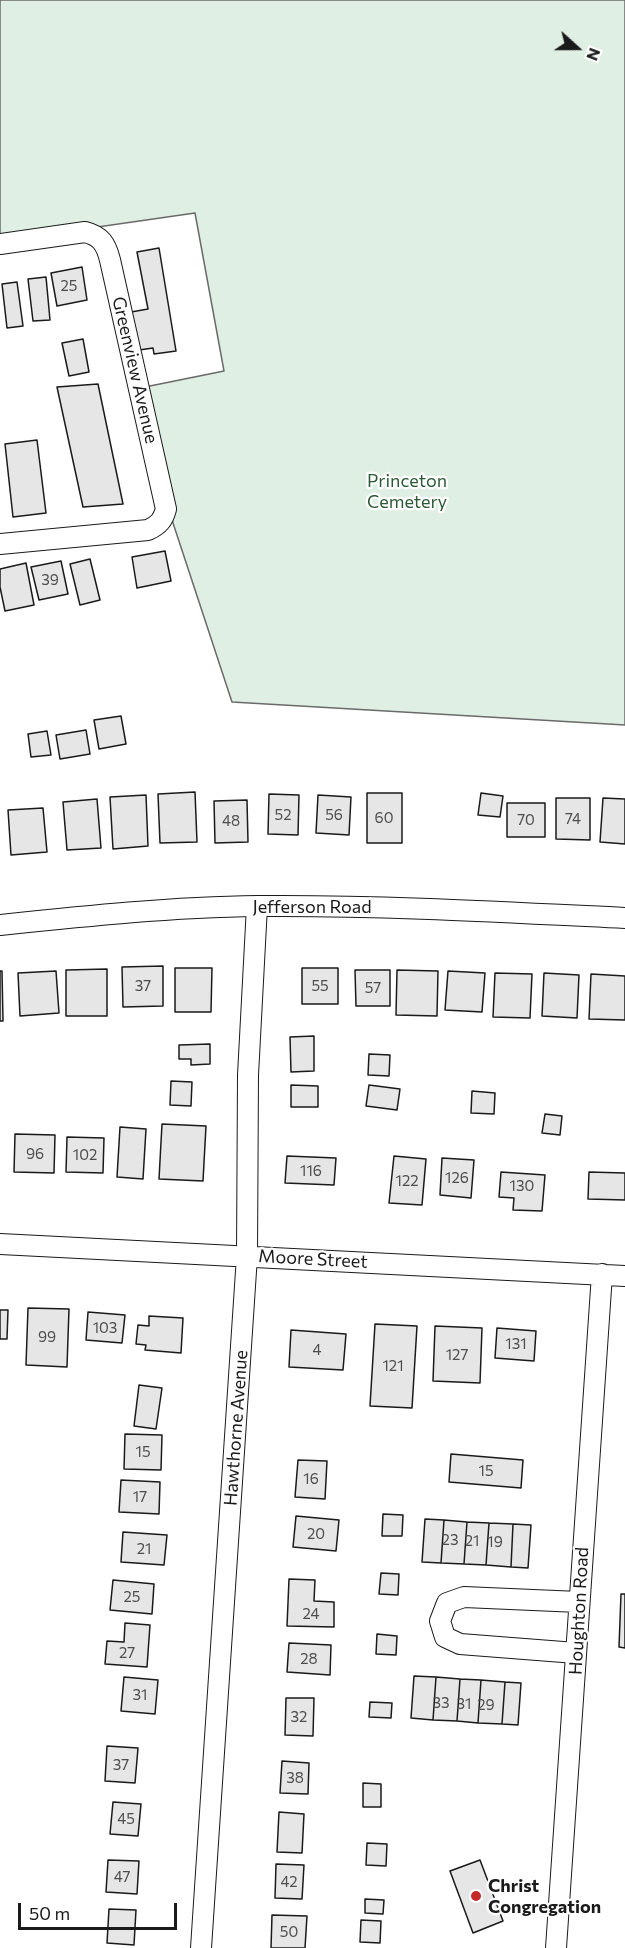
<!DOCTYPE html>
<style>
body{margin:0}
#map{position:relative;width:625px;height:1948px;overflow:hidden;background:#fff;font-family:Commissioner,sans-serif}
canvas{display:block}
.north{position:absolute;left:547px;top:18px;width:60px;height:60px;-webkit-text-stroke:4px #fff;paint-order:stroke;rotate:111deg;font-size:16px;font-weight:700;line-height:24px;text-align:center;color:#1a1a1a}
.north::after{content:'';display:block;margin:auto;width:21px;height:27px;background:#1a1a1a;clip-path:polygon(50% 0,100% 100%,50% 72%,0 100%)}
.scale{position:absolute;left:18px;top:1903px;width:159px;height:27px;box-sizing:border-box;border:3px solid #1a1a1a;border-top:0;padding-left:8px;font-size:18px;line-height:21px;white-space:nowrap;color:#1a1a1a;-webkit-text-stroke:4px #fff;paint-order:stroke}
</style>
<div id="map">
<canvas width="625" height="1948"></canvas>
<div class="north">N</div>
<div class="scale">50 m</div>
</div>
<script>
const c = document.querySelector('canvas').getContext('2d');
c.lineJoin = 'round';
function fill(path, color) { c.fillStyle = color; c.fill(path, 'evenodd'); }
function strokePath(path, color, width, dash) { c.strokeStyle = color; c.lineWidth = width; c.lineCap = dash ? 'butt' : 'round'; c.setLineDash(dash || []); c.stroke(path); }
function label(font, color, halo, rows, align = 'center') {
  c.font = font + ' Commissioner,sans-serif'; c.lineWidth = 4.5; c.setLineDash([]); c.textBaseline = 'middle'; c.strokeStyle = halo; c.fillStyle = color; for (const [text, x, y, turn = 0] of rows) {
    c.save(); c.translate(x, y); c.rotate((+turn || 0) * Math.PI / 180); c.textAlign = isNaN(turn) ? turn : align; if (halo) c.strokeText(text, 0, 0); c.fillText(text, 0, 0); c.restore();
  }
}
const green = new Path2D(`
 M 0,0 L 625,0 L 625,725 L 232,702 L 173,523 L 145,387 L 224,371 L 195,213 L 0,241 Z`);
fill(green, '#e0efe3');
strokePath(green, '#6a6a6a', 1.5);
const building = new Path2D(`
 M 159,248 L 176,351 L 154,354 L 153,348 L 139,350 L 131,312 L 148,309 L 137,252 Z
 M 82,267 L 87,300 L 57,306 L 51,273 Z
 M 46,277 L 50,320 L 33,321 L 28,279 Z
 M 17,282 L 23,326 L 7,328 L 2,284 Z
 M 83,339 L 89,372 L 69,376 L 62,343 Z
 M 98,384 L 123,504 L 83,507 L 57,387 Z
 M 37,440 L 46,513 L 13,517 L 5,444 Z
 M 165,551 L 171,581 L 137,588 L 132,557 Z
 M 90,559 L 100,600 L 80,605 L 70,564 Z
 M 61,561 L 68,594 L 39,600 L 31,567 Z
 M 26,563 L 34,605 L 5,611 L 0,587 L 0,569 Z
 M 121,716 L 126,744 L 99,749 L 94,720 Z
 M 86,730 L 90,754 L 60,759 L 56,735 Z
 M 47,731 L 51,755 L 31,757 L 28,734 Z
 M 195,792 L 197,842 L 160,843 L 158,794 Z
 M 367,793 L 402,793 L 402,843 L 367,843 Z
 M 481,793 L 503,796 L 500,817 L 478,815 Z
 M 269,794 L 299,795 L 298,835 L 268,834 Z
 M 146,795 L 148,846 L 113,849 L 110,797 Z
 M 318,795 L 351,797 L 349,835 L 316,833 Z
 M 556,798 L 590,798 L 590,840 L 556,839 Z
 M 603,798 L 625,799 L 625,844 L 600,842 Z
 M 97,799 L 101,848 L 67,850 L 63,802 Z
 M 247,800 L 248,842 L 215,843 L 214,801 Z
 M 507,803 L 545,803 L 545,837 L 507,837 Z
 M 43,808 L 47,852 L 11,855 L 8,810 Z
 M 163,966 L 163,1006 L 123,1007 L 122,967 Z
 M 175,968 L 212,968 L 211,1012 L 175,1012 Z
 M 302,968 L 338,968 L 338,1004 L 302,1004 Z
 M 107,969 L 107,1016 L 66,1016 L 66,970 Z
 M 355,970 L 390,970 L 390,1006 L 356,1006 Z
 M 397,970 L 438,971 L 437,1016 L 396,1015 Z
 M 0,971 L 2,971 L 3,1021 L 0,1021 Z
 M 56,971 L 59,1013 L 20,1016 L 18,973 Z
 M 448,971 L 485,973 L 482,1012 L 445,1010 Z
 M 495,973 L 532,974 L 530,1018 L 493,1017 Z
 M 544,973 L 579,975 L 577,1018 L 542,1016 Z
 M 591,974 L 625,976 L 625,1020 L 589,1019 Z
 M 314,1036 L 314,1071 L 291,1072 L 290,1037 Z
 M 210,1044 L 210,1064 L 191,1065 L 191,1059 L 179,1059 L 179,1045 Z
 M 369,1054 L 390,1055 L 389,1076 L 368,1075 Z
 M 171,1081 L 192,1082 L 191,1106 L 170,1105 Z
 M 291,1085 L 318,1086 L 318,1107 L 291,1107 Z
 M 369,1085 L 400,1089 L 397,1110 L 366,1106 Z
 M 472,1091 L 495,1093 L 494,1114 L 471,1113 Z
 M 545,1114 L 562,1116 L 560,1135 L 542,1133 Z
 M 162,1124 L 206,1126 L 203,1181 L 159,1179 Z
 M 120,1127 L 146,1129 L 143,1179 L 117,1177 Z
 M 15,1134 L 55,1135 L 54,1173 L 14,1172 Z
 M 67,1137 L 104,1138 L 103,1173 L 66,1172 Z
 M 287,1156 L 336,1158 L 334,1185 L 285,1183 Z
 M 394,1156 L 426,1159 L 422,1205 L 389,1203 Z
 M 442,1158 L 474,1160 L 471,1198 L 440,1195 Z
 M 501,1172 L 545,1175 L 542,1211 L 513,1210 L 514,1198 L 499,1197 Z
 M 589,1172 L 625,1173 L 625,1200 L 588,1199 Z
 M 28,1308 L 69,1309 L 67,1367 L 26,1365 Z
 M 0,1310 L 8,1310 L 7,1339 L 0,1339 Z
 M 88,1312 L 125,1315 L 122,1343 L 86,1340 Z
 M 149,1316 L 183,1318 L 181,1353 L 145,1350 L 146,1345 L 136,1344 L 138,1325 L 149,1326 Z
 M 375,1324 L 417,1326 L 412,1408 L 370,1406 Z
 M 435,1326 L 482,1328 L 480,1383 L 433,1381 Z
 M 497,1328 L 536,1331 L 534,1361 L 495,1358 Z
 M 291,1330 L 346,1334 L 343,1370 L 289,1367 Z
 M 139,1385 L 162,1388 L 156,1429 L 134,1426 Z
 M 125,1434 L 162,1435 L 161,1470 L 124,1469 Z
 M 451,1454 L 523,1460 L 521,1488 L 449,1482 Z
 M 298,1460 L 327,1461 L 325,1499 L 295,1497 Z
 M 121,1480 L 160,1482 L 159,1514 L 119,1512 Z
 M 383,1514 L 403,1515 L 402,1536 L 382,1536 Z
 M 296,1516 L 339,1520 L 336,1551 L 293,1547 Z
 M 425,1519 L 444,1520 L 441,1563 L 422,1562 Z
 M 444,1520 L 467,1522 L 464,1564 L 441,1563 Z
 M 467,1522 L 489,1523 L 486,1565 L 464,1564 Z
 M 489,1523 L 513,1524 L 511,1567 L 486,1565 Z
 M 513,1524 L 531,1525 L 528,1568 L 511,1567 Z
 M 123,1532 L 167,1535 L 164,1565 L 121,1562 Z
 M 381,1573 L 399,1574 L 398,1595 L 379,1594 Z
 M 289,1579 L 315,1580 L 314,1601 L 334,1602 L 334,1627 L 287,1626 Z
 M 113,1580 L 154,1584 L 152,1614 L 110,1610 Z
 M 621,1594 L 625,1594 L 625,1648 L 619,1647 Z
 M 125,1623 L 150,1625 L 147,1667 L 105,1664 L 107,1641 L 124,1642 Z
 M 377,1634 L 397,1636 L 396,1655 L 376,1654 Z
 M 289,1643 L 331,1645 L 330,1675 L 287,1672 Z
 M 414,1676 L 436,1677 L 433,1720 L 411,1718 Z
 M 124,1677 L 158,1680 L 155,1714 L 121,1711 Z
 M 436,1677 L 460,1679 L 457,1721 L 433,1720 Z
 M 460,1679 L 481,1680 L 478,1723 L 457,1721 Z
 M 481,1680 L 505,1682 L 502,1724 L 478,1723 Z
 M 505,1682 L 521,1683 L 518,1725 L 502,1724 Z
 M 286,1698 L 314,1698 L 313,1736 L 285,1735 Z
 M 370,1702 L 392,1703 L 391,1718 L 369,1717 Z
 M 107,1746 L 138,1748 L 135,1783 L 105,1781 Z
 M 282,1761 L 309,1763 L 308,1794 L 280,1793 Z
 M 363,1783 L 381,1784 L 381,1807 L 363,1807 Z
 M 113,1802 L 141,1804 L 138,1836 L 110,1834 Z
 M 279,1812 L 304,1814 L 302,1853 L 277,1852 Z
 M 367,1843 L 387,1844 L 386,1866 L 366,1865 Z
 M 108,1860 L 139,1861 L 137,1894 L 106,1892 Z
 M 480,1860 L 503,1921 L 473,1933 L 450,1871 Z
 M 276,1864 L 304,1865 L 302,1899 L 275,1898 Z
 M 365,1899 L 384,1900 L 383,1914 L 365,1913 Z
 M 109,1909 L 136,1910 L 134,1945 L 107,1943 Z
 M 272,1915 L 307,1916 L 305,1948 L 271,1948 Z
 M 361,1920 L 381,1921 L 380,1943 L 360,1942 Z`);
fill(building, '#e6e6e6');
strokePath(building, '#1a1a1a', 1.5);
const minor = new Path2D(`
 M 0,244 L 85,232 C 101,236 106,244 110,260 L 166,509 C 163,520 159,525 148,530 L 0,544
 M 0,925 C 86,916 172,907 258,906 C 380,905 503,912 625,918
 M 0,1244 L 625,1276
 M 576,1653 L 460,1644 L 445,1637 L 440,1621 L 447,1603 L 464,1597 L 579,1602
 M 201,1948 L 247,1256 L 248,1075 L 257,906
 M 556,1948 L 602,1274`);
strokePath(minor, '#1a1a1a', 22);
strokePath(minor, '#fff', 20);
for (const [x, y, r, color] of [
 [476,1896,6,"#c62828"]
]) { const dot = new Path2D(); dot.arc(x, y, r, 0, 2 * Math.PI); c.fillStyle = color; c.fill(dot); strokePath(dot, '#fff', 2); }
label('15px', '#4d4d4d', null, [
 ["25",69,286],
 ["39",50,580],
 ["52",283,815],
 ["56",334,815],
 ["60",384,818],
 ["74",573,819],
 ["70",526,820],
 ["48",231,821],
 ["37",143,986],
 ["55",320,986],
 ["57",373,988],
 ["96",35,1154],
 ["102",85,1155],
 ["116",311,1171],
 ["126",457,1178],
 ["122",407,1181],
 ["130",522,1186],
 ["103",105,1328],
 ["99",47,1337],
 ["131",516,1344],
 ["4",317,1350],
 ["127",457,1355],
 ["121",393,1366],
 ["15",143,1452],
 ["15",486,1471],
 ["16",311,1479],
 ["17",140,1497],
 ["20",316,1534],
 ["23",450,1540],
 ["21",472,1541],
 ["19",495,1542],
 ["21",144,1549],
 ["25",132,1597],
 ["24",311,1614],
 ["27",127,1653],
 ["28",309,1659],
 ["31",140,1695],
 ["33",441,1703],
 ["31",464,1704],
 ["29",486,1705],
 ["32",299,1717],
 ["37",121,1765],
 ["38",295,1778],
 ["45",126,1819],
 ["47",122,1877],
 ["42",289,1882],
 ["50",289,1932]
]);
label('18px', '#1a1a1a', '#fff', [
 ["Greenview Avenue",135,370,77],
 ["Jefferson Road",312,907],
 ["Moore Street",313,1259,3],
 ["Hawthorne Avenue",236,1428,-86],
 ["Houghton Road",579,1611,-87]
]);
label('18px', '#2b5a34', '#fff', [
 ["Princeton",407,481],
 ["Cemetery",407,502]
]);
label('bold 18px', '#1a1a1a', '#fff', [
 ["Christ",488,1886],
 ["Congregation",488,1907]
], 'left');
</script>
